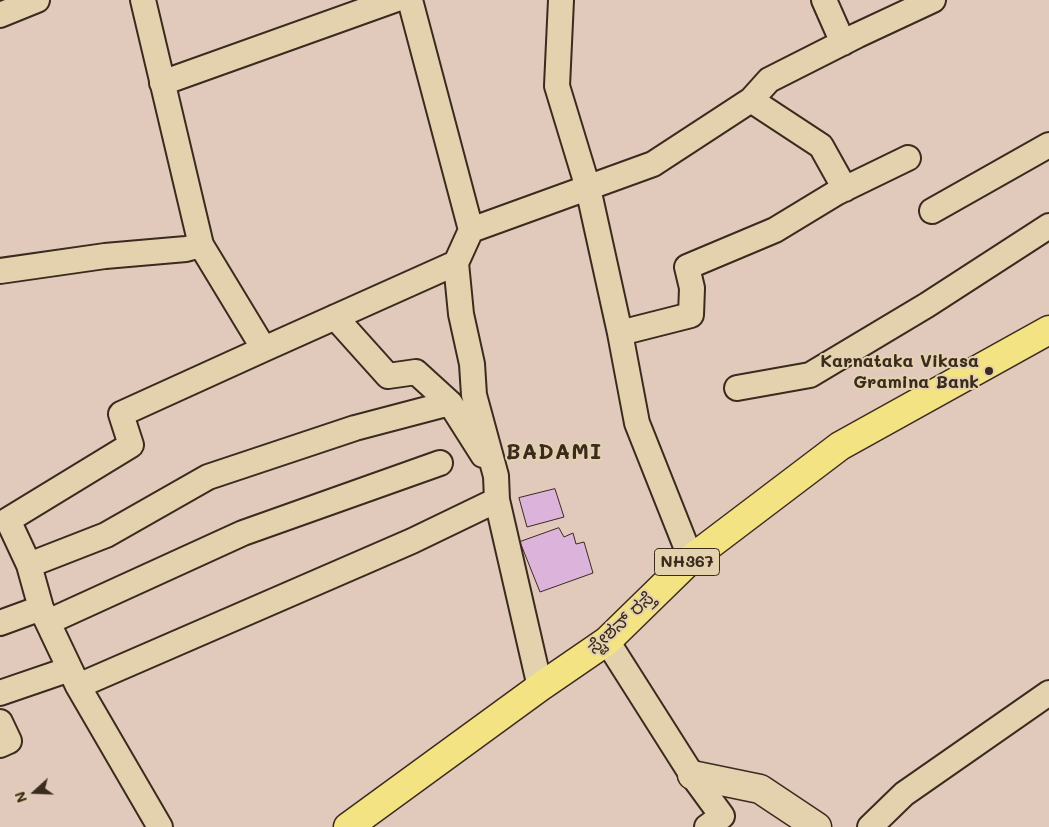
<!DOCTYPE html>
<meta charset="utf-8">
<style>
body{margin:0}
#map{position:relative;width:1049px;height:827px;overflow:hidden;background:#e1c9bc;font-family:Mali,sans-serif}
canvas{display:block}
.north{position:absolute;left:10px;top:767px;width:50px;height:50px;-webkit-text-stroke:4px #e4d2af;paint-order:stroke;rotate:250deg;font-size:14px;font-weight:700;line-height:20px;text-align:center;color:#3b2a1e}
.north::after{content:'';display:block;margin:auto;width:18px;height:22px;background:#3b2a1e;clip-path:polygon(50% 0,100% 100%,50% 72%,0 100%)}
</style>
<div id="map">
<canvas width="1049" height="827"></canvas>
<div class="north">N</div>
</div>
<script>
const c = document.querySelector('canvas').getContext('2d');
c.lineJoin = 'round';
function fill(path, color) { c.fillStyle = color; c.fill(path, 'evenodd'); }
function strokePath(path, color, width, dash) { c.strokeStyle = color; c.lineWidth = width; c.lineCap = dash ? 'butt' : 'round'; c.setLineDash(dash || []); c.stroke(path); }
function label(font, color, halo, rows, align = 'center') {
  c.font = font + ' Mali,"Noto Sans Kannada",sans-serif'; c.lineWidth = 4; c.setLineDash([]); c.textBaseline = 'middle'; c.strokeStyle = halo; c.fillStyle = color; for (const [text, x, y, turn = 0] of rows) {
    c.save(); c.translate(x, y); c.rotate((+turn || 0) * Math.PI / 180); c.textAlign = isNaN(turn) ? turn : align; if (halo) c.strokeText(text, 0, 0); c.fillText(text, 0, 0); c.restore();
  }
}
const building = new Path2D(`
 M 555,489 L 564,517 L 527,527 L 519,498 Z
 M 559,528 L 564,537 L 573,533 L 576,544 L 584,542 L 593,573 L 540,592 L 520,542 Z`);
fill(building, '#dbb3db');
strokePath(building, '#3b2a1e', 1);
const minor = new Path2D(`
 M 143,0 L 201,245 L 264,349
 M 410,0 L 471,230
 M 561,0 L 557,86 L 588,188 L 620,333 L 637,423 L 691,559
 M 824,0 L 843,43
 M 0,15 L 37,0
 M 162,83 L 394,0
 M 751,100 L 821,146 L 845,189
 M 932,211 L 1049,145
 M 456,263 L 264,349 L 121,414 L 131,445 L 8,520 L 29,565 L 41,608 L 78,686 L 412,541 L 497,500
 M 0,271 L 105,256 L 186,249 L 201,245
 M 335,317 L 388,376 L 416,372 L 450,403 L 483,455
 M 620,333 L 691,315 L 692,288 L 687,267 L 775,230 L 836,193 L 908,158
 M 737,388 L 810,375 L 927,305 L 1049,226
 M 29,565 L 106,535 L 208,477 L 355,428 L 450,403
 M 48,622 L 243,533 L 440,463
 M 0,623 L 41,608
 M 607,641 L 692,775 L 722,816 L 707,827
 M 78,686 L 160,827
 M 540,687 L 497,500 L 496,476 L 474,395 L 472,364 L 461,314 L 456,263 L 471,230 L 653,164 L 751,100 L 769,80 L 858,35 L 933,0
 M 0,693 L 70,669
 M 0,722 L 9,741 L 0,745
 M 870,827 L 904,794 L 1049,693`);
const tertiary = new Path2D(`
 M 692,775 L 760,789 L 817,827`);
const trunk = new Path2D(`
 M 348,827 L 540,687 L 607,641 L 691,559 L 840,446 L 1049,330`);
strokePath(minor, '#3b2a1e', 28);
strokePath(tertiary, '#3b2a1e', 31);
strokePath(trunk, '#3b2a1e', 31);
strokePath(minor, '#e4d2af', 24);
strokePath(tertiary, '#e4d2af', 28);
strokePath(trunk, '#f4e382', 28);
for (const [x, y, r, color] of [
 [989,371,5,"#3b2a1e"]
]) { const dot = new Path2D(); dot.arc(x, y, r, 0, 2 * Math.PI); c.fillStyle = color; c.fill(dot); strokePath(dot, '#e4d2af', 2); }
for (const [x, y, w] of [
 [687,562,65]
]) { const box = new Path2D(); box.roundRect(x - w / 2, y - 13.5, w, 27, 4); c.fillStyle = '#e4d2af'; c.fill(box); strokePath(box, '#3b2a1e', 1); }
label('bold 16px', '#3b2a1e', null, [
 ["NH367",687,562]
]);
label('bold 18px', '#3b2a1e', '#e4d2af', [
 ["Karnataka Vikasa",979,361],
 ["Gramina Bank",979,382]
], 'right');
label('18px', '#3b2a1e', '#e4d2af', [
 ["ಸ್ಟೇಶನ್ ರಸ್ತೆ",621,623,-42]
]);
c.letterSpacing = '1px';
label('bold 22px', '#3b2a1e', '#e4d2af', [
 ["BADAMI",554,452]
]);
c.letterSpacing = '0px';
</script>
